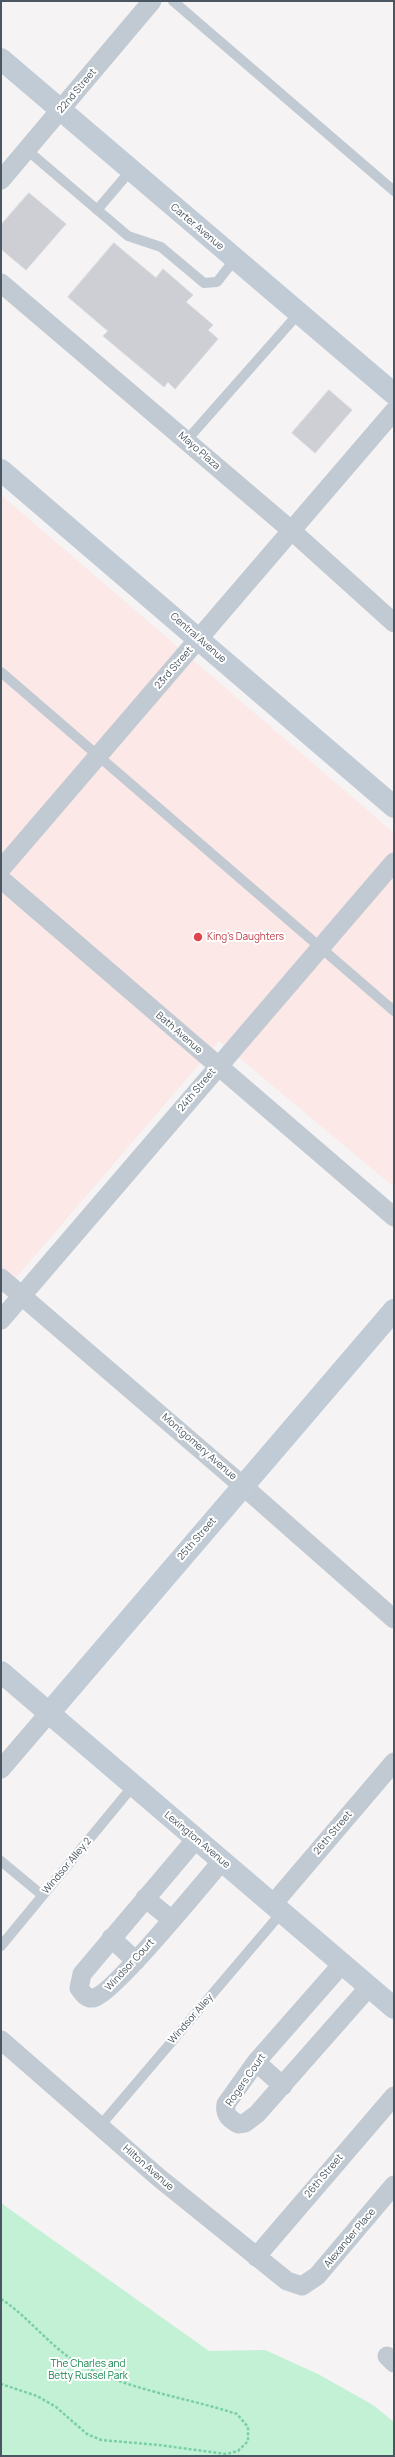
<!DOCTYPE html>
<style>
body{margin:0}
#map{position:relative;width:395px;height:2457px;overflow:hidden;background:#f5f3f3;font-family:Manrope,sans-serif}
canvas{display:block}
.frame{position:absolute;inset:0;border:2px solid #4a5661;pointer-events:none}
</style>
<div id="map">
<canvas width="395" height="2457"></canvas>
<div class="frame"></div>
</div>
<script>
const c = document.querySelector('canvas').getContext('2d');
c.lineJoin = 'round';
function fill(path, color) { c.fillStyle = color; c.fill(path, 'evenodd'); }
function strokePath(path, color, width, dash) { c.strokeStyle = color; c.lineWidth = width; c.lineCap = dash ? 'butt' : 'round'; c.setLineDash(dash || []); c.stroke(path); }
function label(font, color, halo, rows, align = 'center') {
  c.font = font + ' Manrope,sans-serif'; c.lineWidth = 4; c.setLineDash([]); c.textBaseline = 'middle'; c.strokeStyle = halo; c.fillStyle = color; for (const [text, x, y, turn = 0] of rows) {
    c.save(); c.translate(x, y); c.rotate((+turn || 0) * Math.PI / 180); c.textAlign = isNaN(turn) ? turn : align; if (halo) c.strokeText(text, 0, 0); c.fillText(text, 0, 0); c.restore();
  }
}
fill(new Path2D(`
 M 1,495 L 394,833 L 394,1187 L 219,1041 L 1,1295 Z`), '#fce8e6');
fill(new Path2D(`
 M 1,2203 L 209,2351 L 265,2350 L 318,2374 L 373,2405 L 394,2422 L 394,2456 L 1,2456 Z`), '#c3f1d5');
const building = new Path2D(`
 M 29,193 L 66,224 L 26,270 L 1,249 L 1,225 Z
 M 114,243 L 156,278 L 163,269 L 193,295 L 186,302 L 213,325 L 208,330 L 218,339 L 175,389 L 168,382 L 164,387 L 103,336 L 108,331 L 68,297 Z
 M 329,390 L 352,410 L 315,453 L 292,433 Z`);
fill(building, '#cdcfd5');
strokePath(building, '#d7d9de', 1);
strokePath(new Path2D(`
 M 1,2299 C 29,2317 49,2346 78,2363 C 127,2390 185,2397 237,2414 L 248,2427 L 248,2441 L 238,2451 L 226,2454 L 159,2445 L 101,2440 L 87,2434 L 56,2407 L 37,2396 L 1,2384`), '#7ad0a6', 2.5, [3, 2]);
strokePath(new Path2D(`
 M 173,1 L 394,191
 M 27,150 L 128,236 L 161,247 L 204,283 L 217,282 L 235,259
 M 97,210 L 131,170
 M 186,441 L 299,313
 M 1,672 L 394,1011
 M 1,1861 L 42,1895
 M 1,1946 L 133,1786
 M 100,2126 L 282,1912`), '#c1cad2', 10);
strokePath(new Path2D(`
 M 1,180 L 152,1
 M 1,283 L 292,531 L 394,623
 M 1,869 L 394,411
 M 1,879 L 394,1217
 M 1,1278 L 243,1486 L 394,1619
 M 1,1320 L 394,862
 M 1,1769 L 49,1713
 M 196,1839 L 82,1974 L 79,1988 C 82,1992 86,1999 93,1998 C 111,1996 205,1881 222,1861
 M 145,1898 L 172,1920
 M 273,1904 L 394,1762
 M 111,1938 L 136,1961
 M 343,1963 L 256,2062 L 226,2104 C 224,2115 230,2119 238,2124 L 245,2123 L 257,2114 L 369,1987
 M 1,2040 L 158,2177 L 287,2281 L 302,2286 L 317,2276 L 394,2185
 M 256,2062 L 283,2086
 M 256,2257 L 394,2096
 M 387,2356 L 394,2363`), '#c1cad2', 19);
strokePath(new Path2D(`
 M 1,59 L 394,394
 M 1,470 L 394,807
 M 1,1672 L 394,2008
 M 49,1713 L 394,1310`), '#c1cbd6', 22);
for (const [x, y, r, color] of [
 [198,937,5,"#e0444e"]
]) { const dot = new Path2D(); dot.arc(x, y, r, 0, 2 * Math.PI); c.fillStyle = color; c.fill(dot); strokePath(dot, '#fff', 1.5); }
label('10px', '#4a5661', '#fff', [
 ["22nd Street",77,91,-50],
 ["Carter Avenue",197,227,40],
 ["Mayo Plaza",199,451,41],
 ["Central Avenue",198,638,41],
 ["23rd Street",174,668,-49],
 ["Bath Avenue",179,1033,41],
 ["24th Street",197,1090,-50],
 ["Montgomery Avenue",199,1447,41],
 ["25th Street",197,1539,-49],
 ["26th Street",333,1833,-50],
 ["Lexington Avenue",197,1840,40],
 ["Windsor Alley 2",67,1866,-50],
 ["Windsor Court",130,1965,-47],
 ["Windsor Alley",191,2019,-49],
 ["Rogers Court",246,2080,-55],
 ["Hilton Avenue",148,2168,41],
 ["26th Street",324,2176,-50],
 ["Alexander Place",350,2238,-50]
]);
label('10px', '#be3a42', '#fff', [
 ["King's Daughters",207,937]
], 'left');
label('10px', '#17864f', '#fff', [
 ["The Charles and",88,2364],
 ["Betty Russel Park",88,2376]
]);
</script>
